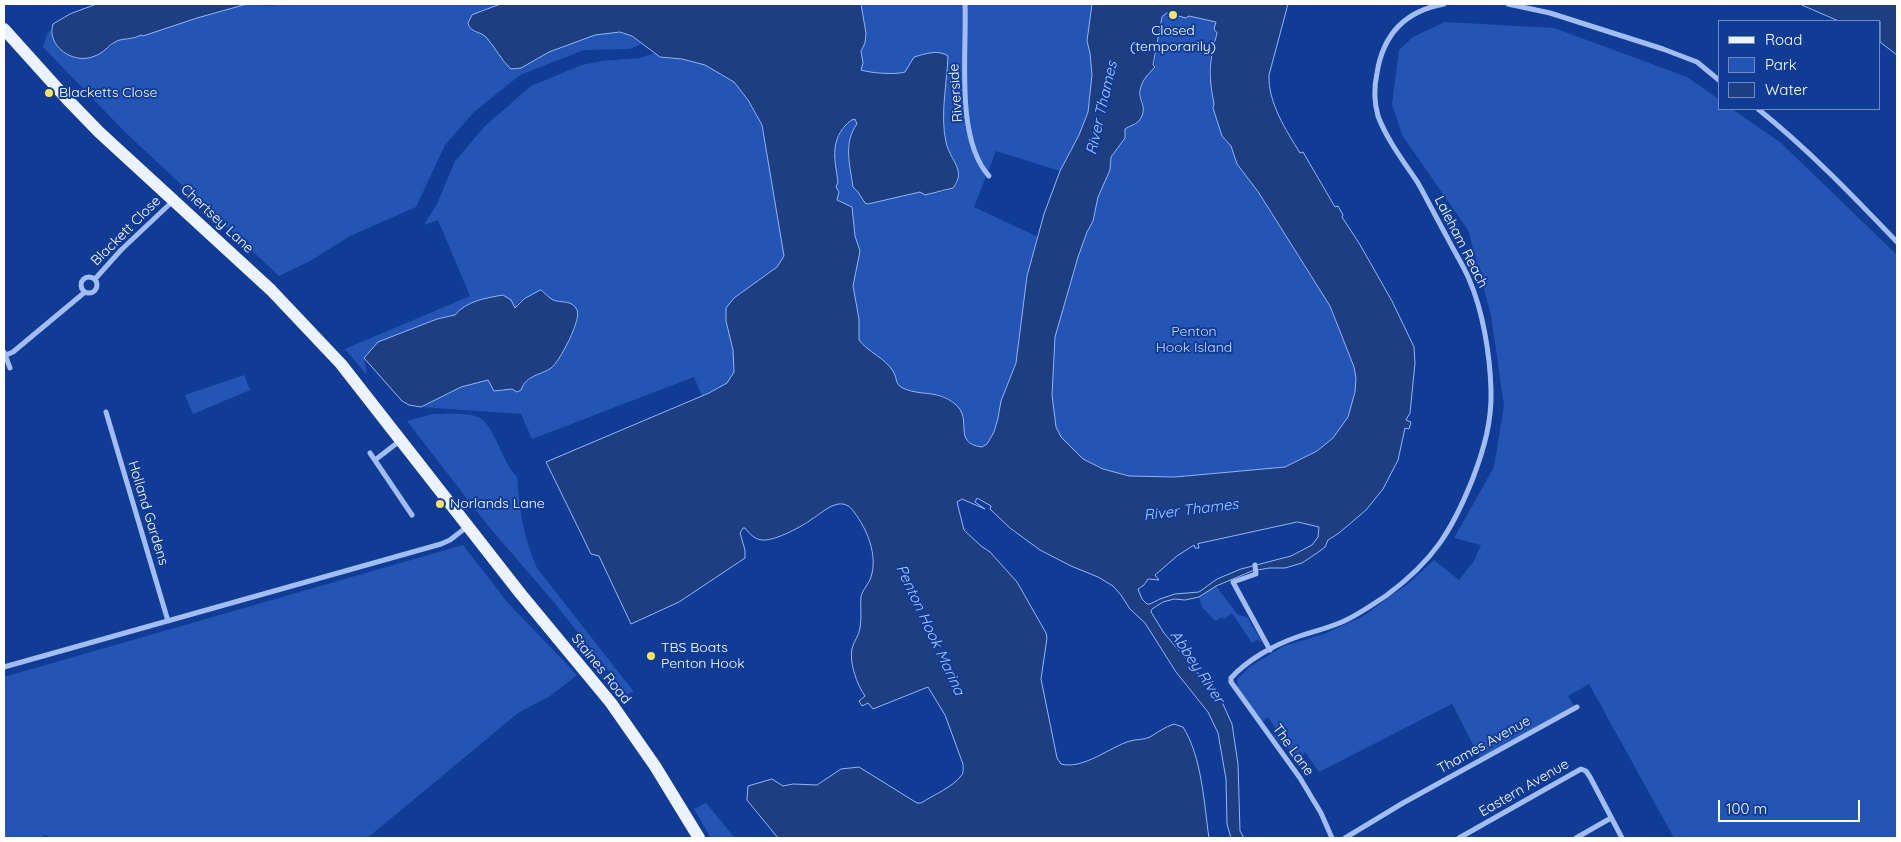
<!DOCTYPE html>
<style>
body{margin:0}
#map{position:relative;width:1901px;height:842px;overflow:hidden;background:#113c96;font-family:Quicksand,sans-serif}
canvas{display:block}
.frame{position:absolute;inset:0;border:5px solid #fff;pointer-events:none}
.legend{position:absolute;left:1718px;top:20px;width:162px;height:90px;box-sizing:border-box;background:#113c96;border:1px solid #708ac0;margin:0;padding:6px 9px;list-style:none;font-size:15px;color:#fff}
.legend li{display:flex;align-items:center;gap:10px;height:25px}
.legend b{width:25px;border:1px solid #708ac0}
.scale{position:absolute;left:1718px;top:800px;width:142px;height:22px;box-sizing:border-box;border:2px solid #fff;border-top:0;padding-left:6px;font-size:15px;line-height:18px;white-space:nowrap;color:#fff;-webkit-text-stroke:4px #113c96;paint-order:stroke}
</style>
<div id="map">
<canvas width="1901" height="842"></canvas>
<div class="frame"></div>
<ul class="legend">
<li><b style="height:6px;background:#edf2ff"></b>Road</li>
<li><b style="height:14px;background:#2455b5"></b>Park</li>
<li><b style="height:14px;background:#1e3e82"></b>Water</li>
</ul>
<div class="scale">100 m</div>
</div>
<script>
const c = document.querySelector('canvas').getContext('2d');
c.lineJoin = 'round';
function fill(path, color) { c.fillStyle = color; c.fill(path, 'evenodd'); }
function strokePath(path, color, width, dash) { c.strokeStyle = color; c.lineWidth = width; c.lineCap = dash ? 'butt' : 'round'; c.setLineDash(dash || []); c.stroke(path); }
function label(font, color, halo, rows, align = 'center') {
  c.font = font + ' Quicksand,sans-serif'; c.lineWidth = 4; c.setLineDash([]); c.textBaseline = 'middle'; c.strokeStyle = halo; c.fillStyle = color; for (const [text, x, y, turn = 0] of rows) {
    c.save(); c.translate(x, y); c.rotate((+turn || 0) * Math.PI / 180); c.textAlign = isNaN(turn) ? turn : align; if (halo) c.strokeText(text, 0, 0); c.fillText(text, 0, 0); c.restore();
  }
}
fill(new Path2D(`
 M 247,4 C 260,4 269,8 281,4 L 501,4 L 472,15 L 468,23 L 469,27 L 485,35 L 506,64 L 521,68 C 538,53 599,29 621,33 C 630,34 635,39 641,44 L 630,49 L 584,50 L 520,75 L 474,112 L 445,145 L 416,207 L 350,236 L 310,261 L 279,276 L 124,131 L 43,47 L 48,32 L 51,31 C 53,45 65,53 77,59 L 112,46 L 115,41 L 141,35 L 144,36 L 197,18 Z
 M 861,4 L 1092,4 L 1087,41 L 1090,53 L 1092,75 L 1088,112 L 1079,135 L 1060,171 L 996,151 L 974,207 L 1038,237 L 1027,276 L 1016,363 L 1001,401 L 998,418 L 994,432 L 987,444 L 982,447 C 951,443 973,421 955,404 C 940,389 918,397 901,387 C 893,383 897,377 893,371 C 885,358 868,352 859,340 L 859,319 L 853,286 L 860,251 L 855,236 L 852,207 L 837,200 L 836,187 L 838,182 C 834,161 830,143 846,126 C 849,122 850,120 855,119 L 857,121 L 857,124 C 843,143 850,165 853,187 L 858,192 L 865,203 L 868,204 L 920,192 L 925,195 C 936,192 954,193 958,181 C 963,168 947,153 946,141 C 941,113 947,84 948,56 C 938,49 925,54 914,57 L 905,72 C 894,75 871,73 861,70 L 863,63 L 861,51 L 865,43 L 866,33 Z
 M 1167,13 L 1189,16 L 1216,22 C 1217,36 1212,48 1210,61 C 1208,76 1211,90 1214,104 L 1213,108 L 1222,136 L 1231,146 L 1237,164 L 1259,193 L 1330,306 L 1354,367 L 1356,378 L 1355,392 L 1348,417 L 1333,438 L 1317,451 L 1285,467 L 1175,477 L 1129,476 L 1103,469 L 1083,459 L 1061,437 L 1056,427 L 1052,395 L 1055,337 L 1078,257 L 1087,232 L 1093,221 L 1098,197 L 1110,170 L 1111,158 L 1125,138 L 1125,129 L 1137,123 L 1143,101 C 1136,89 1144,76 1154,68 L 1162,17 Z
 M 1445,22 L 1554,28 L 1687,77 L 1720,100 L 1720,109 L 1732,109 L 1781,143 L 1897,255 L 1897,838 L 1674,838 L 1589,684 L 1568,696 L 1574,706 L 1480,758 L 1452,704 L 1319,772 L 1305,752 L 1298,761 L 1290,749 L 1285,748 L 1274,736 L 1278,732 L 1268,717 L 1262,722 L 1238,688 L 1237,679 L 1251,666 L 1284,646 L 1324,634 L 1362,617 L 1409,583 L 1434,560 L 1459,580 L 1474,561 L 1481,545 L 1454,538 L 1494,467 L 1504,405 L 1491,315 L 1468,230 L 1402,135 L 1392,104 L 1399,50 L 1413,37 Z
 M 655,53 L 660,57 L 682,59 L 705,65 L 734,82 L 748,100 L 762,125 L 784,256 L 777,267 L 734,298 L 726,321 L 733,350 L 735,372 L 727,383 L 702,396 L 694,377 L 532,439 L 521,414 L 421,407 L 461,387 L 488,379 L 494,391 L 512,389 L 523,384 L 535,375 L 550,369 L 553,366 C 562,352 580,328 578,311 L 567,302 L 553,300 L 541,290 L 519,302 L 515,308 L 503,295 L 487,298 L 455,315 L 437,319 L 378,342 L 364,358 L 367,375 L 345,349 L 470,296 L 438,220 L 424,225 L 437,204 L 455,161 L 485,126 L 531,86 L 582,65 L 602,61 L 640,58 Z
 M 244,375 L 250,390 L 193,414 L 185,395 Z
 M 433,414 C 446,414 469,412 480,418 C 494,426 503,463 517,477 C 520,513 523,535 537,568 L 634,692 L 627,694 L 553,601 L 489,527 L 407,421 Z
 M 463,545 L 508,603 L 577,675 L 550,696 L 518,713 L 371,835 L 366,838 L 54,838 L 44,835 L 43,838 L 4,838 L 4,677 Z
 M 1216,586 L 1238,615 L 1247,617 L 1261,641 L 1260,642 L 1258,639 L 1252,643 L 1232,613 L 1224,619 L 1222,617 L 1215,621 L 1202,607 L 1199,597 Z
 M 706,803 L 735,838 L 711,838 L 694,809 Z`), '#2455b5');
const water = new Path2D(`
 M 97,4 L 247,4 L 197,18 L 143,36 L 141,35 C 133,40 120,38 115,42 C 106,47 105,53 92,57 C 72,64 46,45 53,24 L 70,14 Z
 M 501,4 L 861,4 L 866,33 L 865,43 L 861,51 L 863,63 L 861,70 C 870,73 895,75 905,72 L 914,57 C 925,54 938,49 948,56 C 947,83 940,115 946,142 C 950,161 967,170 953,188 L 925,195 L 920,192 L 868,204 L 865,203 L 858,192 L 853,187 C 850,165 843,143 857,124 L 855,119 C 850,120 849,122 845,126 C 830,143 835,161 838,182 L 836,187 L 839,192 L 837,200 L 852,207 L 855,236 L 860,251 L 853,286 L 859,319 L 859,340 C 868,352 885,358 893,371 C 898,379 894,385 905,389 C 923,396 938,390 955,404 C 974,419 951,443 982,447 L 987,444 L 994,432 L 998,418 L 1001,401 L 1016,363 L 1027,276 L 1044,214 L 1060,171 L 1079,135 L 1088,112 L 1092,75 L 1090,53 L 1087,41 L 1092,4 L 1288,4 L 1269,75 C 1268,103 1286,130 1300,153 L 1303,152 L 1335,207 L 1338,206 L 1343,215 L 1342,217 L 1359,243 L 1392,301 L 1414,347 L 1415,363 L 1410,413 L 1406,420 L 1411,422 L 1409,429 L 1405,428 L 1398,460 L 1383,489 L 1366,510 L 1339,533 L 1328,540 L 1325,547 L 1317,553 L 1302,563 L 1285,568 L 1269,568 L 1252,571 L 1216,586 L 1199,597 L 1185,600 L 1174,599 L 1163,602 L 1152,609 L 1151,612 L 1164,633 L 1222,702 L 1232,724 L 1238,764 L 1240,831 L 1244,838 L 1231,838 L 1227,824 L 1226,779 L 1218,733 L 1208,712 L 1176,672 L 1145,623 L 1130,609 L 1121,595 L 1113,586 L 1098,577 L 1071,566 L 1040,550 L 1010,528 L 990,509 L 991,506 L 977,498 L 975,502 L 985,509 L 962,499 L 957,502 L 964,530 L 981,546 L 990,552 L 1017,582 L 1046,633 L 1047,638 L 1041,679 L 1057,758 L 1061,764 C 1083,770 1110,747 1130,741 C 1137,739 1144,740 1150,737 C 1158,732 1165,727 1174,724 L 1183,727 C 1202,757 1204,804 1209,838 L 778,838 L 747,800 L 748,786 L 772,779 L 783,786 L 793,784 L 817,785 L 841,769 L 859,767 L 917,803 L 921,803 C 932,796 954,786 961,776 C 964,773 963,768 963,764 L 945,715 L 928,687 L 873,709 L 868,703 L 862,706 L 859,701 L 865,696 C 857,685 849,662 852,649 C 853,642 859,636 860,628 C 862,617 860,607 861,597 C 862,590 869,584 871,577 C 878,555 867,529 854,512 C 850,505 842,502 835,505 C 827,507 819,515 812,519 C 803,526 775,541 763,540 C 755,540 750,534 745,528 L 743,528 L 740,533 L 745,550 L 745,558 L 679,602 L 631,624 L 599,556 L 591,554 L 546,462 L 709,393 L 727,383 L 734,372 L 733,350 L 726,321 L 726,308 L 734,298 L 777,267 L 784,256 L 762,125 L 748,100 L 734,82 L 705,65 L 682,59 L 660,57 L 632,36 L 620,32 L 595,35 L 549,52 L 521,68 L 511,69 C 501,60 495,47 486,37 C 480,31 470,33 468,23 L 472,15 ZM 1167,13 L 1186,18 L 1189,16 L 1216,22 L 1214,29 L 1217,33 C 1209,63 1208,73 1214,104 L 1213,108 L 1222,136 L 1231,146 L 1237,164 L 1259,193 L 1330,306 L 1354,367 L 1356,378 L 1355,392 L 1348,417 L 1333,438 L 1317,451 L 1285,467 L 1175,477 L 1129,476 L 1103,469 L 1083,459 L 1061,437 L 1056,427 L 1052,395 L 1055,337 L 1078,257 L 1087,232 L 1093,221 L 1098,197 L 1110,170 L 1111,157 L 1125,138 L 1125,129 C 1129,126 1135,125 1139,121 C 1149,107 1138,101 1140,90 C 1143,78 1148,75 1155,67 L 1153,65 L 1162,17 ZM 1298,522 L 1319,527 L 1318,537 L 1312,545 L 1291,556 L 1241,569 L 1217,579 L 1199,592 L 1175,594 L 1160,599 L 1150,604 L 1147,604 L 1142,599 L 1138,589 L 1144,585 L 1148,579 L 1159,580 L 1155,575 L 1177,556 L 1194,545 L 1195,548 L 1199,548 L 1198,544 Z
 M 1800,4 L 1897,4 L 1897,55 L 1880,42 L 1880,21 L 1839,21 Z
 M 541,290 C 545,293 549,298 553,300 C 561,303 573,300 577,310 C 582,319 559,363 551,368 C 540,376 527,374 521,390 L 517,392 L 512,389 L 494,391 L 488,380 L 461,387 L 421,407 L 409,405 L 402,401 L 364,358 L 378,342 L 437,319 L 455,315 C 466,301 486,298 503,295 L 511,300 L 515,308 L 524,299 Z`);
fill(water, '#1e3e82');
strokePath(water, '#92b6f7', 1);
strokePath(new Path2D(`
 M 965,4 C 967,52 955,139 989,176
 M 1508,4 L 1550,13 L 1663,49 L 1697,62 L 1720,81
 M 1758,109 C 1808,149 1853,196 1897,242
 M81 285a8 8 0 1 1 16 0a8 8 0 1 1-16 0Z
 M 95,279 L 121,250 L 174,200
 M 4,352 L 10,368
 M 6,355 L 13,352 L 85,292
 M 106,412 L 168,621
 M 370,453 L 412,515
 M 375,460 L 401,440
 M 1255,565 L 1256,574 L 1233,582 L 1270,650
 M 4,667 L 441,544 L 450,540 L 468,526
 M 1332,838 L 1321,813 L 1300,778 L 1231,682 L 1231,678 C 1247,660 1274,645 1297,637 C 1312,632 1328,628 1342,622 C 1358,615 1372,605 1387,595 C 1433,561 1452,531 1473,478 C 1484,449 1492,421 1491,390 C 1490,355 1483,311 1469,279 C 1463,265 1454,251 1447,237 C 1437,219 1428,201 1418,183 C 1404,162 1387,140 1378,116 C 1374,102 1374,87 1377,73 C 1383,35 1405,11 1444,4
 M 1345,838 L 1403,803 L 1577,707
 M 1459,838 L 1581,769 L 1586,771 L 1590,777 L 1622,838
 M 1576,838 L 1611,818`), '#a1bdf3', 5);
strokePath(new Path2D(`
 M 4,29 L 67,99 L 99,132 L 271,290 L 341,364 L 520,593 L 611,703 L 655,766 L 699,838`), '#edf2ff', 12);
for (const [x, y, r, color] of [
 [1173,15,5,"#ffe363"],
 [49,93,5,"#ffe363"],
 [440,504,5,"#ffe363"],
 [651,656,5,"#ffe363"]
]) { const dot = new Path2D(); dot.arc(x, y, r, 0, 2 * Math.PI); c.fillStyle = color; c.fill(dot); strokePath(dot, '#113c96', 2); }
label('14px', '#fff', '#113c96', [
 ["Closed",1173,31,"center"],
 ["(temporarily)",1173,47,"center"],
 ["Blacketts Close",59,93],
 ["Norlands Lane",450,504],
 ["TBS Boats",661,648],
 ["Penton Hook",661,664]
], 'left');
label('14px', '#fff', '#113c96', [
 ["Riverside",956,93,-94],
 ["Chertsey Lane",217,219,43],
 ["Blackett Close",126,231,-45],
 ["Laleham Reach",1461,242,63],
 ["Holland Gardens",148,513,73],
 ["Staines Road",601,669,51],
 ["Thames Avenue",1484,745,-29],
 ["The Lane",1293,750,54],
 ["Eastern Avenue",1524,788,-30]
]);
label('14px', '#c8dbfd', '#113c96', [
 ["Penton",1194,332],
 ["Hook Island",1194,348]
]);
label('italic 15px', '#adc8fa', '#113c96', [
 ["River Thames",1102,108,-77],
 ["River Thames",1191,510,-7],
 ["Penton Hook Marina",930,630,65],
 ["Abbey River",1197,667,56]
]);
</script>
